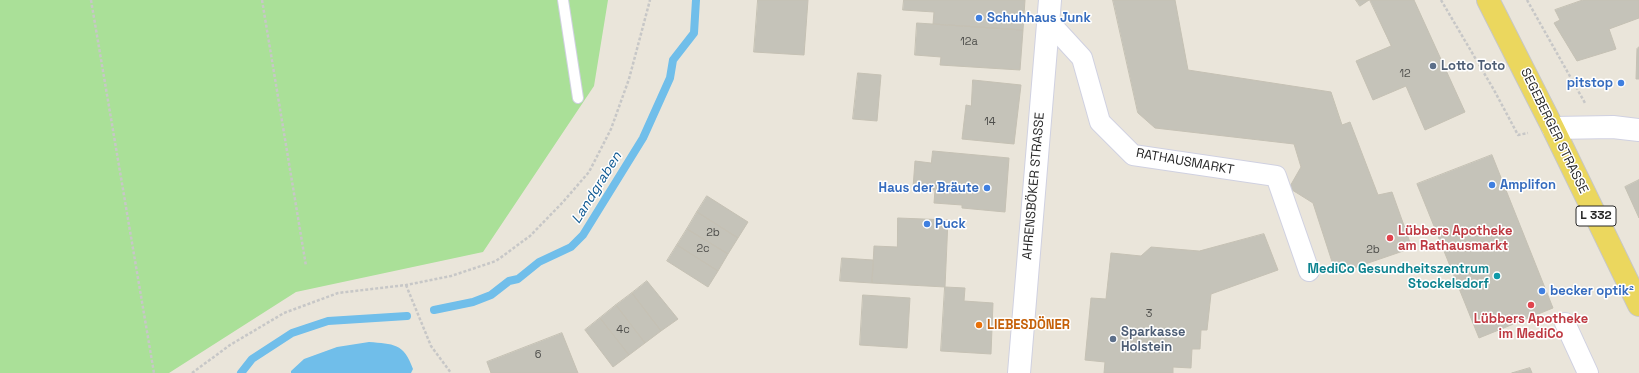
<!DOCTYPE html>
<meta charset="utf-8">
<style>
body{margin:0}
canvas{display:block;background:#eae5da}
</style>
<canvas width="1639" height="373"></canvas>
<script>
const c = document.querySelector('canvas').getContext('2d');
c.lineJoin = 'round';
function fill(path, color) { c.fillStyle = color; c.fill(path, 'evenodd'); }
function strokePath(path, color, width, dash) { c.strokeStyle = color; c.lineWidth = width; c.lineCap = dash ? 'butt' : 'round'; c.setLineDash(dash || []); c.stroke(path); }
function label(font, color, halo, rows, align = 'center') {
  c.font = font + ' "Space Grotesk",sans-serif'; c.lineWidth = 3; c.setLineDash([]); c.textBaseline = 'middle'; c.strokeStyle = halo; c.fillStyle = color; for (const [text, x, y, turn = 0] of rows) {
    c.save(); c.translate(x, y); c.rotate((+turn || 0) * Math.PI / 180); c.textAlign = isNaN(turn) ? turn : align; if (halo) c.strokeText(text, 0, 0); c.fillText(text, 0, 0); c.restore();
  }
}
fill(new Path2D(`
 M 0,0 L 608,0 L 594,86 L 483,252 L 296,292 L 169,373 L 0,373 Z`), '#aae098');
fill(new Path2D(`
 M 369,342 C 393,344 404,343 413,369 L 411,373 L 291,373 L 291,371 L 304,359 L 337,347 Z`), '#70beea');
strokePath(new Path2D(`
 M 434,310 L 473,302 L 491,295 L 509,281 L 518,279 L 539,262 L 571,247 L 583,235 L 643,138 L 670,78 L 673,60 L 694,33 L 696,0
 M 241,373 L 252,359 L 292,333 L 328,321 L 407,316`), '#70beea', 8);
const building = new Path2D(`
 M 758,0 L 808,0 L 804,55 L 754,52 Z
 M 904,0 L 1025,0 L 1023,30 L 933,24 L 934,12 L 903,10 Z
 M 1113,0 L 1175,0 L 1188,70 L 1331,92 L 1342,125 L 1350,122 L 1378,195 L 1392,192 L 1412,248 L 1336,274 L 1313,203 L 1289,188 L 1301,167 L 1294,144 L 1155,128 L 1138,113 Z
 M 1356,0 L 1369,0 L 1360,6 Z
 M 1370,0 L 1414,0 L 1465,112 L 1425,130 L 1406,86 L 1373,100 L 1356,61 L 1391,46 Z
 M 1583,0 L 1639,0 L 1639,18 L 1609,29 L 1616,49 L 1577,61 L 1554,23 L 1560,20 L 1555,10 Z
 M 917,23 L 1023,30 L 1020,70 L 940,65 L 941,57 L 915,55 Z
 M 1639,47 L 1639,79 L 1636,79 L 1637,49 Z
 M 858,73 L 881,75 L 877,121 L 853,119 Z
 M 973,80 L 1021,85 L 1014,144 L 962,139 L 966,105 L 971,106 Z
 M 933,151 L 1009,158 L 1005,212 L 962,208 L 962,205 L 934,203 L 935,190 L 913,188 L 915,161 L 931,163 Z
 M 1492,155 L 1553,308 L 1479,338 L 1417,184 Z
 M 1639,180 L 1639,218 L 1625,187 Z
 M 707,196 L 748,222 L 738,238 L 697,212 Z
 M 697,212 L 738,238 L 728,254 L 687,229 Z
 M 898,218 L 948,220 L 945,287 L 872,283 L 874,246 L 897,247 Z
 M 687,229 L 728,254 L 718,271 L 677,245 Z
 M 1264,234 L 1278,270 L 1211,294 L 1207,330 L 1201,330 L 1200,349 L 1192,349 L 1191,368 L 1173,367 L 1173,373 L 1104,373 L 1105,362 L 1085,360 L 1091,298 L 1106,299 L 1111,253 L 1141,256 L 1151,247 L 1199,251 Z
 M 677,245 L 718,271 L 708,287 L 667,261 Z
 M 842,258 L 873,260 L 872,283 L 840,281 Z
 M 647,281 L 678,319 L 661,331 L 632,293 Z
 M 945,287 L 965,288 L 964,301 L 993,303 L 991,354 L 941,351 Z
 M 632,293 L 661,331 L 645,343 L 616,305 Z
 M 863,295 L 910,298 L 907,348 L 860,345 Z
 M 616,305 L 645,343 L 629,355 L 600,318 Z
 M 600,318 L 629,355 L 613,367 L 585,330 Z
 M 562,333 L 578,373 L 491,373 L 487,362 Z
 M 1530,368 L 1532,373 L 1512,373 Z`);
fill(building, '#c5c3b9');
strokePath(building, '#c5c1b4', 1);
const lane = new Path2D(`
 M 563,0 L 578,98`);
const street = new Path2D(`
 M 1048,21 L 1082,58 L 1100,122 L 1133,155 L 1276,176 L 1309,271
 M 1565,323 L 1588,373`);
const secondary = new Path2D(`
 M 1553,128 L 1613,127 L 1639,130
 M 1019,373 L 1050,0`);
const primary = new Path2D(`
 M 1488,0 L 1553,128 L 1639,305`);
strokePath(lane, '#d0d1e1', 12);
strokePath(street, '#d0d1e1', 22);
strokePath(secondary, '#d0d1e1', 24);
strokePath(primary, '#c7c7c7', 24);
strokePath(new Path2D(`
 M 91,0 L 154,373
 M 262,0 L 306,266
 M 1441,0 L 1494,90 L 1518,135 L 1528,133
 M 1527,0 L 1585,103
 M 406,285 L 431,346 L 451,373
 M 192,373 L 230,345 L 284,313 L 338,293 L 406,285 L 451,276 L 496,261 L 530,236 L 563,202 L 589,172 L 611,129 L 629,79 L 650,0`), '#c7c7c7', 2.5, [3, 2]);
strokePath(lane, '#fff', 10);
strokePath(street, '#fff', 20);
strokePath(secondary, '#fff', 22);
strokePath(primary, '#ebd75e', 22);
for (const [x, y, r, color] of [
 [979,18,4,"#3f7fe0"],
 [1433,66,4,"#5c6f8a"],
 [1621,83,4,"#3f7fe0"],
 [1492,185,4,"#3f7fe0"],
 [987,188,4,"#3f7fe0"],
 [927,224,4,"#3f7fe0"],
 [1390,238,4,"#e0444e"],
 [1497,276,4,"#0f9aa8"],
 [1542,291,4,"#3f7fe0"],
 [1531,305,4,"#e0444e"],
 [979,325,4,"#e8710a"],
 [1113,339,4,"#5c6f8a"]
]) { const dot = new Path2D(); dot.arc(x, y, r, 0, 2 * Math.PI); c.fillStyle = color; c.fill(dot); strokePath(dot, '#fff', 1.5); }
label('11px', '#4f4f4c', null, [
 ["12a",969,42],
 ["12",1405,74],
 ["14",990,122],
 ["2b",713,233],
 ["2c",703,249],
 ["2b",1373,250],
 ["3",1149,314],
 ["4c",623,330],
 ["6",538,355]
]);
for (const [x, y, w] of [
 [1596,216,40]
]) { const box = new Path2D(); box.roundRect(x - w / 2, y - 10, w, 20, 3); c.fillStyle = '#fff'; c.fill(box); strokePath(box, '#282828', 1); }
label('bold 12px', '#282828', null, [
 ["L 332",1596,216]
]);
label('bold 13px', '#366cbe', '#fff', [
 ["Schuhhaus Junk",987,18],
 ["pitstop",1613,83,"right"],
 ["Amplifon",1500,185],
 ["Haus der Bräute",979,188,"right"],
 ["Puck",935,224],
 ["becker optik²",1550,291]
], 'left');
label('bold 13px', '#4e5e75', '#fff', [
 ["Lotto Toto",1441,66],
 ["Sparkasse",1121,332],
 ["Holstein",1121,347]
], 'left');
label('13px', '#282828', '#fff', [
 ["SEGEBERGER STRASSE",1554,131,64],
 ["RATHAUSMARKT",1185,162,10],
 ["AHRENSBÖKER STRASSE",1034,186,-85]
]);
label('bold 13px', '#be3a42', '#fff', [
 ["Lübbers Apotheke",1398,231],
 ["am Rathausmarkt",1398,246],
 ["Lübbers Apotheke",1531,319,"center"],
 ["im MediCo",1531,334,"center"]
], 'left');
label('bold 13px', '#0d838f', '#fff', [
 ["MediCo Gesundheitszentrum",1489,269],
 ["Stockelsdorf",1489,284]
], 'right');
label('bold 13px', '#c56008', '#fff', [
 ["LIEBESDÖNER",987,325]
], 'left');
label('italic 14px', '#125b93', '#fff', [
 ["Landgraben",597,188,-58]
]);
</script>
